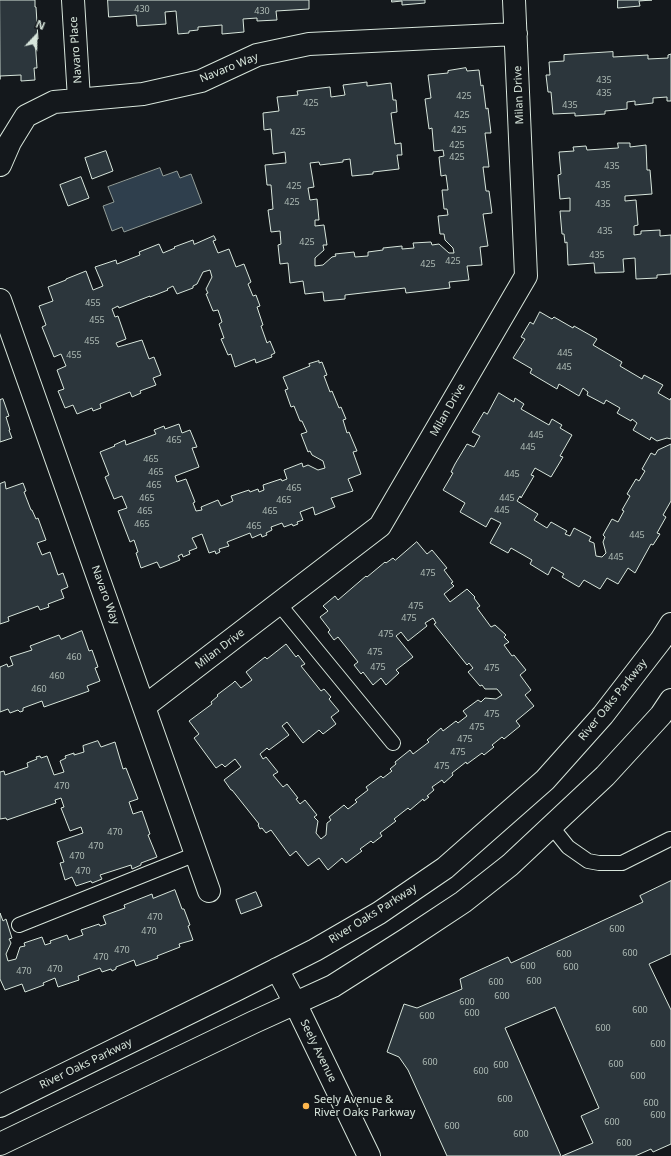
<!DOCTYPE html>
<style>
body{margin:0}
#map{position:relative;width:671px;height:1156px;overflow:hidden;background:#14181c;font-family:"Noto Sans",sans-serif}
canvas{display:block}
.north{position:absolute;left:16px;top:16px;width:40px;height:40px;-webkit-text-stroke:3px #14181c;paint-order:stroke;rotate:22deg;font-size:11px;font-weight:700;line-height:16px;text-align:center;color:#d8e6dc}
.north::after{content:'';display:block;margin:auto;width:14px;height:18px;background:#d8e6dc;clip-path:polygon(50% 0,100% 100%,50% 72%,0 100%)}
</style>
<div id="map">
<canvas width="671" height="1156"></canvas>
<div class="north">N</div>
</div>
<script>
const c = document.querySelector('canvas').getContext('2d');
c.lineJoin = 'round';
function fill(path, color) { c.fillStyle = color; c.fill(path, 'evenodd'); }
function strokePath(path, color, width, dash) { c.strokeStyle = color; c.lineWidth = width; c.lineCap = dash ? 'butt' : 'round'; c.setLineDash(dash || []); c.stroke(path); }
function label(font, color, halo, rows, align = 'center') {
  c.font = font + ' "Noto Sans",sans-serif'; c.lineWidth = 3; c.setLineDash([]); c.textBaseline = 'middle'; c.strokeStyle = halo; c.fillStyle = color; for (const [text, x, y, turn = 0] of rows) {
    c.save(); c.translate(x, y); c.rotate((+turn || 0) * Math.PI / 180); c.textAlign = isNaN(turn) ? turn : align; if (halo) c.strokeText(text, 0, 0); c.fillText(text, 0, 0); c.restore();
  }
}
const water = new Path2D(`
 M 160,168 L 163,176 L 177,171 L 180,178 L 191,174 L 202,203 L 124,232 L 122,227 L 112,231 L 103,206 L 114,202 L 108,187 Z`);
fill(water, '#2f3f4d');
strokePath(water, '#939e99', 1);
const building = new Path2D(`
 M 0,0 L 35,0 L 35,7 L 36,7 L 38,39 L 35,39 L 37,68 L 34,68 L 35,80 L 21,81 L 21,75 L 0,76 L 0,79 Z
 M 108,0 L 309,0 L 309,9 L 276,11 L 277,20 L 257,21 L 257,18 L 243,19 L 244,32 L 222,34 L 222,25 L 198,27 L 198,30 L 189,31 L 189,33 L 178,34 L 176,11 L 165,12 L 166,24 L 137,26 L 136,15 L 109,17 Z
 M 392,0 L 425,0 L 425,3 L 402,5 L 402,1 L 392,2 Z
 M 618,0 L 652,0 L 639,1 L 640,6 L 618,8 Z
 M 613,52 L 613,57 L 648,55 L 648,59 L 668,58 L 668,55 L 671,54 L 671,101 L 667,101 L 667,97 L 653,98 L 653,103 L 635,105 L 635,101 L 627,102 L 627,109 L 605,111 L 605,114 L 575,116 L 575,113 L 553,114 L 551,92 L 548,92 L 546,75 L 550,75 L 549,62 L 564,61 L 564,55 Z
 M 466,68 L 467,71 L 479,70 L 481,86 L 483,85 L 486,109 L 488,108 L 491,133 L 485,133 L 489,167 L 483,167 L 486,191 L 489,191 L 492,213 L 483,214 L 488,246 L 480,247 L 482,265 L 467,266 L 469,280 L 449,282 L 450,288 L 406,293 L 405,288 L 345,295 L 345,299 L 324,301 L 323,292 L 305,294 L 303,281 L 290,283 L 288,263 L 280,264 L 278,245 L 281,244 L 280,231 L 271,232 L 268,210 L 273,209 L 271,185 L 267,185 L 265,165 L 286,163 L 285,152 L 273,154 L 271,129 L 264,130 L 263,113 L 279,111 L 277,97 L 298,95 L 297,91 L 330,87 L 331,97 L 345,95 L 343,85 L 367,82 L 367,86 L 391,83 L 393,100 L 396,100 L 397,112 L 391,113 L 395,144 L 401,143 L 402,155 L 397,155 L 399,169 L 373,172 L 373,174 L 352,176 L 350,159 L 343,160 L 343,162 L 320,165 L 319,162 L 310,163 L 314,187 L 308,188 L 310,200 L 317,199 L 319,220 L 315,220 L 315,226 L 324,225 L 327,245 L 323,245 L 324,250 L 315,258 L 315,266 L 323,265 L 332,257 L 336,256 L 335,254 L 354,252 L 355,257 L 368,256 L 368,252 L 383,250 L 383,248 L 402,246 L 402,249 L 414,248 L 413,243 L 431,242 L 432,245 L 439,244 L 449,253 L 454,253 L 453,248 L 445,240 L 444,234 L 440,234 L 438,216 L 448,215 L 447,209 L 444,209 L 442,190 L 448,190 L 446,175 L 441,176 L 439,157 L 444,156 L 443,150 L 434,151 L 432,128 L 429,129 L 425,99 L 431,98 L 428,75 L 448,73 L 448,71 Z
 M 618,143 L 630,143 L 630,147 L 646,145 L 647,170 L 650,170 L 652,194 L 625,196 L 625,201 L 636,200 L 638,225 L 634,226 L 634,235 L 641,234 L 641,231 L 660,230 L 660,236 L 671,235 L 671,274 L 657,275 L 657,278 L 636,279 L 635,258 L 623,259 L 624,272 L 595,273 L 594,263 L 568,265 L 567,242 L 565,243 L 564,234 L 562,234 L 560,211 L 570,211 L 570,198 L 560,199 L 558,175 L 561,174 L 559,152 L 574,151 L 573,147 L 586,146 L 587,150 L 618,148 Z
 M 106,151 L 113,171 L 92,179 L 85,158 Z
 M 81,177 L 89,198 L 68,206 L 60,185 Z
 M 214,236 L 216,240 L 213,241 L 218,253 L 229,249 L 236,267 L 244,264 L 251,282 L 248,284 L 253,296 L 256,295 L 260,306 L 257,307 L 263,325 L 261,326 L 267,343 L 270,341 L 275,353 L 271,355 L 272,357 L 256,363 L 255,359 L 235,367 L 231,354 L 228,355 L 221,339 L 224,338 L 219,324 L 222,322 L 218,310 L 213,311 L 206,294 L 208,293 L 206,289 L 212,277 L 210,270 L 203,272 L 197,284 L 193,286 L 193,288 L 177,294 L 173,286 L 167,289 L 168,290 L 150,297 L 150,296 L 119,308 L 118,306 L 112,309 L 115,317 L 118,316 L 126,339 L 116,343 L 118,347 L 142,340 L 149,359 L 154,357 L 161,375 L 153,378 L 156,385 L 140,391 L 141,393 L 132,397 L 130,392 L 100,404 L 101,408 L 93,411 L 92,408 L 77,414 L 73,405 L 65,408 L 58,391 L 64,389 L 57,370 L 66,366 L 61,354 L 54,357 L 42,327 L 46,325 L 39,306 L 53,301 L 48,287 L 66,280 L 66,279 L 86,271 L 93,290 L 103,286 L 95,267 L 116,260 L 117,264 L 140,255 L 139,252 L 159,244 L 163,253 L 175,248 L 174,247 L 193,240 L 194,244 Z
 M 540,312 L 552,319 L 554,317 L 573,328 L 574,326 L 597,339 L 593,345 L 622,362 L 620,366 L 642,379 L 644,375 L 663,385 L 658,393 L 670,400 L 671,398 L 671,439 L 667,438 L 657,441 L 651,437 L 650,440 L 633,430 L 637,423 L 632,419 L 631,421 L 617,413 L 620,408 L 606,400 L 604,404 L 587,395 L 588,392 L 583,388 L 579,396 L 559,384 L 557,389 L 530,373 L 532,369 L 513,358 L 525,339 L 521,337 L 530,322 L 533,324 Z
 M 319,361 L 319,363 L 322,362 L 327,375 L 324,376 L 330,392 L 332,391 L 339,408 L 341,407 L 346,419 L 343,420 L 347,433 L 349,432 L 357,451 L 353,452 L 361,474 L 348,479 L 353,491 L 331,498 L 335,507 L 315,515 L 313,507 L 300,512 L 303,520 L 297,522 L 298,524 L 293,526 L 292,524 L 284,527 L 282,523 L 271,527 L 272,530 L 266,533 L 267,535 L 262,537 L 261,534 L 252,538 L 250,533 L 227,542 L 229,546 L 219,549 L 220,552 L 216,554 L 215,551 L 209,553 L 202,534 L 192,538 L 197,548 L 189,551 L 190,554 L 183,557 L 182,554 L 178,556 L 180,560 L 160,568 L 157,562 L 141,568 L 136,553 L 138,552 L 134,540 L 130,542 L 118,511 L 127,508 L 122,496 L 114,499 L 105,477 L 109,475 L 100,452 L 115,446 L 114,445 L 125,440 L 126,445 L 156,434 L 154,430 L 164,426 L 165,429 L 179,424 L 182,433 L 190,430 L 197,447 L 192,448 L 199,467 L 175,476 L 177,482 L 186,479 L 195,502 L 193,503 L 196,511 L 202,510 L 201,507 L 218,500 L 221,506 L 233,501 L 231,496 L 249,490 L 250,492 L 258,489 L 259,492 L 264,490 L 263,485 L 281,479 L 282,481 L 287,479 L 284,470 L 302,463 L 303,467 L 308,465 L 318,470 L 325,468 L 323,461 L 312,455 L 310,451 L 308,452 L 301,434 L 307,432 L 302,421 L 300,421 L 294,406 L 291,407 L 285,390 L 288,389 L 283,377 L 310,366 L 309,364 Z
 M 499,393 L 514,402 L 515,398 L 524,404 L 521,409 L 549,425 L 552,419 L 562,425 L 560,428 L 572,435 L 560,456 L 563,457 L 551,477 L 535,468 L 531,475 L 534,476 L 521,498 L 520,496 L 517,501 L 538,514 L 534,520 L 547,528 L 551,522 L 567,531 L 565,534 L 570,536 L 574,528 L 591,537 L 589,541 L 594,543 L 596,556 L 602,557 L 606,553 L 603,542 L 605,537 L 603,535 L 612,519 L 618,522 L 624,511 L 622,510 L 630,496 L 627,494 L 636,479 L 639,481 L 645,471 L 642,469 L 651,453 L 655,455 L 658,450 L 671,444 L 671,501 L 663,515 L 666,517 L 657,533 L 660,534 L 653,545 L 651,544 L 635,573 L 628,568 L 618,584 L 607,578 L 600,589 L 584,580 L 579,587 L 562,577 L 564,574 L 552,567 L 548,575 L 530,564 L 532,560 L 511,548 L 508,553 L 490,543 L 501,523 L 491,518 L 486,527 L 460,512 L 465,503 L 443,490 L 453,473 L 451,472 L 455,464 L 467,444 L 474,447 L 480,436 L 472,432 L 484,412 L 487,414 Z
 M 3,399 L 9,416 L 6,417 L 10,430 L 9,430 L 12,438 L 0,442 L 0,400 Z
 M 5,482 L 6,489 L 23,483 L 26,491 L 24,492 L 31,510 L 32,510 L 36,519 L 38,518 L 46,540 L 37,543 L 42,555 L 50,552 L 58,575 L 63,573 L 68,587 L 61,590 L 64,598 L 48,604 L 49,607 L 40,610 L 38,606 L 8,617 L 9,621 L 0,624 L 0,484 Z
 M 417,542 L 427,554 L 432,550 L 447,568 L 444,570 L 453,582 L 451,583 L 454,586 L 444,594 L 450,602 L 467,589 L 475,597 L 474,598 L 480,606 L 477,608 L 491,627 L 495,625 L 506,635 L 504,637 L 509,642 L 504,645 L 512,656 L 514,655 L 526,670 L 520,675 L 531,690 L 525,695 L 534,706 L 516,721 L 520,726 L 504,739 L 502,737 L 492,745 L 494,747 L 484,755 L 482,753 L 467,764 L 466,762 L 452,773 L 453,775 L 444,783 L 442,780 L 432,787 L 434,790 L 427,796 L 429,797 L 424,801 L 423,799 L 410,810 L 408,808 L 394,819 L 396,821 L 380,833 L 382,836 L 373,843 L 371,841 L 360,849 L 362,851 L 346,863 L 342,858 L 328,870 L 319,858 L 308,866 L 296,851 L 290,856 L 271,830 L 266,833 L 262,828 L 260,829 L 258,825 L 259,824 L 232,790 L 231,790 L 224,780 L 241,767 L 235,759 L 225,767 L 222,764 L 216,768 L 194,738 L 199,734 L 189,721 L 212,704 L 211,702 L 218,696 L 217,695 L 233,683 L 235,681 L 241,688 L 252,680 L 246,672 L 265,657 L 267,659 L 286,644 L 296,657 L 298,655 L 305,664 L 301,666 L 321,691 L 324,689 L 331,697 L 329,699 L 339,711 L 331,717 L 336,724 L 323,734 L 319,730 L 303,743 L 287,722 L 282,726 L 289,735 L 269,750 L 267,748 L 260,754 L 263,759 L 266,757 L 278,772 L 273,775 L 283,787 L 287,784 L 298,798 L 296,799 L 300,804 L 305,800 L 317,815 L 314,817 L 318,821 L 316,833 L 321,839 L 326,835 L 327,823 L 331,820 L 329,817 L 344,805 L 348,809 L 357,802 L 355,800 L 368,790 L 366,787 L 381,776 L 383,778 L 392,771 L 390,769 L 396,764 L 395,762 L 410,750 L 413,754 L 429,742 L 427,740 L 441,728 L 443,731 L 456,721 L 458,723 L 467,716 L 463,711 L 478,700 L 481,702 L 485,698 L 496,699 L 502,695 L 497,689 L 485,689 L 482,685 L 480,686 L 468,672 L 473,668 L 469,663 L 467,665 L 434,624 L 436,623 L 433,618 L 425,623 L 427,626 L 408,641 L 401,632 L 396,636 L 413,657 L 396,670 L 399,673 L 386,685 L 381,678 L 373,685 L 363,672 L 361,674 L 354,665 L 358,662 L 338,637 L 334,640 L 328,632 L 330,630 L 320,617 L 328,611 L 323,606 L 335,596 L 338,600 L 366,576 L 367,577 L 385,562 L 386,563 L 393,558 L 395,560 Z
 M 82,631 L 89,651 L 92,650 L 98,667 L 95,668 L 100,681 L 87,686 L 89,691 L 44,707 L 42,701 L 23,708 L 23,711 L 20,712 L 18,710 L 10,713 L 8,709 L 0,712 L 0,667 L 7,664 L 8,667 L 13,665 L 10,657 L 32,650 L 30,646 L 59,635 L 61,639 Z
 M 98,741 L 101,747 L 115,742 L 123,769 L 126,768 L 138,799 L 129,802 L 133,814 L 142,811 L 150,834 L 148,835 L 157,857 L 141,863 L 141,865 L 132,869 L 131,865 L 100,875 L 102,879 L 92,883 L 91,881 L 76,886 L 72,877 L 65,880 L 60,863 L 64,862 L 57,842 L 83,833 L 81,827 L 70,831 L 61,808 L 64,807 L 61,798 L 55,800 L 56,803 L 7,820 L 6,818 L 0,819 L 0,772 L 4,771 L 5,775 L 28,767 L 27,763 L 37,759 L 36,757 L 40,756 L 41,758 L 47,756 L 54,775 L 64,772 L 60,761 L 66,758 L 65,756 L 74,753 L 74,755 L 84,752 L 83,746 Z
 M 671,881 L 671,954 L 649,964 L 671,1010 L 671,1144 L 653,1152 L 651,1149 L 635,1156 L 562,1156 L 593,1143 L 581,1116 L 599,1108 L 555,1007 L 505,1028 L 561,1156 L 447,1156 L 408,1070 L 399,1057 L 387,1052 L 404,1004 L 417,1008 L 462,989 L 460,979 L 508,957 L 511,963 L 643,902 L 640,896 Z
 M 175,890 L 182,909 L 184,909 L 190,925 L 188,926 L 193,940 L 179,944 L 180,947 L 157,956 L 158,958 L 136,966 L 134,960 L 116,967 L 116,969 L 112,971 L 111,969 L 102,972 L 100,968 L 78,976 L 79,980 L 58,987 L 55,978 L 43,983 L 44,985 L 25,992 L 22,984 L 5,990 L 0,979 L 0,913 L 3,921 L 6,919 L 12,938 L 9,939 L 11,943 L 6,954 L 8,961 L 16,959 L 20,947 L 25,946 L 24,943 L 42,937 L 45,945 L 51,943 L 50,941 L 67,935 L 69,940 L 83,935 L 81,930 L 99,924 L 100,926 L 106,924 L 103,916 L 125,908 L 124,905 L 152,894 L 153,898 Z
 M 256,892 L 262,906 L 241,914 L 236,900 Z`);
fill(building, '#2c363c');
strokePath(building, '#d8e6dc', 1);
const service = new Path2D(`
 M 279,604 L 393,743
 M 552,827 L 568,847 L 588,861 L 599,863 L 622,863 L 670,839
 M 19,925 L 196,854`);
const minor = new Path2D(`
 M 73,0 L 79,99
 M 0,165 L 10,142 L 26,116 L 54,102 L 143,94 L 201,81 L 257,55 L 309,44 L 516,34
 M 0,300 L 209,891
 M 145,706 L 380,526 L 526,276 L 514,0`);
const tertiary = new Path2D(`
 M 277,969 L 295,1003 L 369,1156
 M 0,1106 L 238,989 L 315,950 L 379,913 L 445,868 L 545,780 L 603,715 L 661,640 L 671,624
 M 0,1144 L 254,1022 L 333,986 L 407,939 L 463,902 L 510,865 L 605,776 L 661,715 L 671,700`);
strokePath(service, '#d8e6dc', 16);
strokePath(minor, '#d8e6dc', 24);
strokePath(tertiary, '#d8e6dc', 24);
strokePath(service, '#14181c', 14);
strokePath(minor, '#14181c', 22);
strokePath(tertiary, '#14181c', 22);
for (const [x, y, r, color] of [
 [306,1106,4,"#ffb74d"]
]) { const dot = new Path2D(); dot.arc(x, y, r, 0, 2 * Math.PI); c.fillStyle = color; c.fill(dot); strokePath(dot, '#14181c', 1.5); }
label('9px', '#adbab4', null, [
 ["430",142,9],
 ["430",262,11],
 ["435",604,80],
 ["435",604,93],
 ["425",464,96],
 ["425",311,103],
 ["435",570,105],
 ["425",462,115],
 ["425",459,130],
 ["425",298,132],
 ["425",457,145],
 ["425",457,157],
 ["435",612,166],
 ["435",603,185],
 ["425",294,186],
 ["425",292,202],
 ["435",603,204],
 ["435",605,231],
 ["425",307,242],
 ["435",597,255],
 ["425",453,261],
 ["425",428,264],
 ["455",93,303],
 ["455",97,320],
 ["455",92,341],
 ["445",565,353],
 ["455",74,355],
 ["445",564,367],
 ["445",536,435],
 ["465",174,440],
 ["445",528,447],
 ["465",151,459],
 ["465",156,472],
 ["445",512,474],
 ["465",154,485],
 ["465",294,488],
 ["465",147,498],
 ["445",507,498],
 ["465",284,500],
 ["445",502,510],
 ["465",145,511],
 ["465",270,511],
 ["465",142,524],
 ["465",254,526],
 ["445",637,535],
 ["445",616,557],
 ["475",428,573],
 ["475",416,606],
 ["475",409,618],
 ["475",386,634],
 ["475",375,652],
 ["460",74,657],
 ["475",378,667],
 ["475",492,668],
 ["460",57,676],
 ["460",39,689],
 ["475",492,714],
 ["475",477,727],
 ["475",465,739],
 ["475",458,752],
 ["475",442,766],
 ["470",62,786],
 ["470",115,832],
 ["470",96,846],
 ["470",77,856],
 ["470",83,871],
 ["470",155,917],
 ["600",617,929],
 ["470",149,931],
 ["470",122,950],
 ["600",630,953],
 ["600",564,954],
 ["470",101,957],
 ["600",528,966],
 ["600",571,967],
 ["470",55,969],
 ["470",24,971],
 ["600",534,981],
 ["600",496,982],
 ["600",502,996],
 ["600",467,1002],
 ["600",640,1010],
 ["600",472,1013],
 ["600",427,1016],
 ["600",603,1028],
 ["600",658,1044],
 ["600",430,1062],
 ["600",616,1064],
 ["600",501,1065],
 ["600",481,1071],
 ["600",638,1076],
 ["600",505,1099],
 ["600",651,1103],
 ["600",658,1115],
 ["600",612,1122],
 ["600",452,1126],
 ["600",521,1134],
 ["600",624,1143]
]);
label('11px', '#d8e6dc', '#14181c', [
 ["Navaro Place",76,50,-94],
 ["Navaro Way",229,68,-22],
 ["Milan Drive",519,95,-92],
 ["Milan Drive",448,410,-60],
 ["Navaro Way",105,595,70],
 ["Milan Drive",220,649,-37],
 ["River Oaks Parkway",613,700,-51],
 ["River Oaks Parkway",373,914,-32],
 ["Seely Avenue",318,1051,64],
 ["River Oaks Parkway",86,1064,-26]
]);
label('11px', '#d8e6dc', '#14181c', [
 ["Seely Avenue &",314,1100],
 ["River Oaks Parkway",314,1113]
], 'left');
</script>
